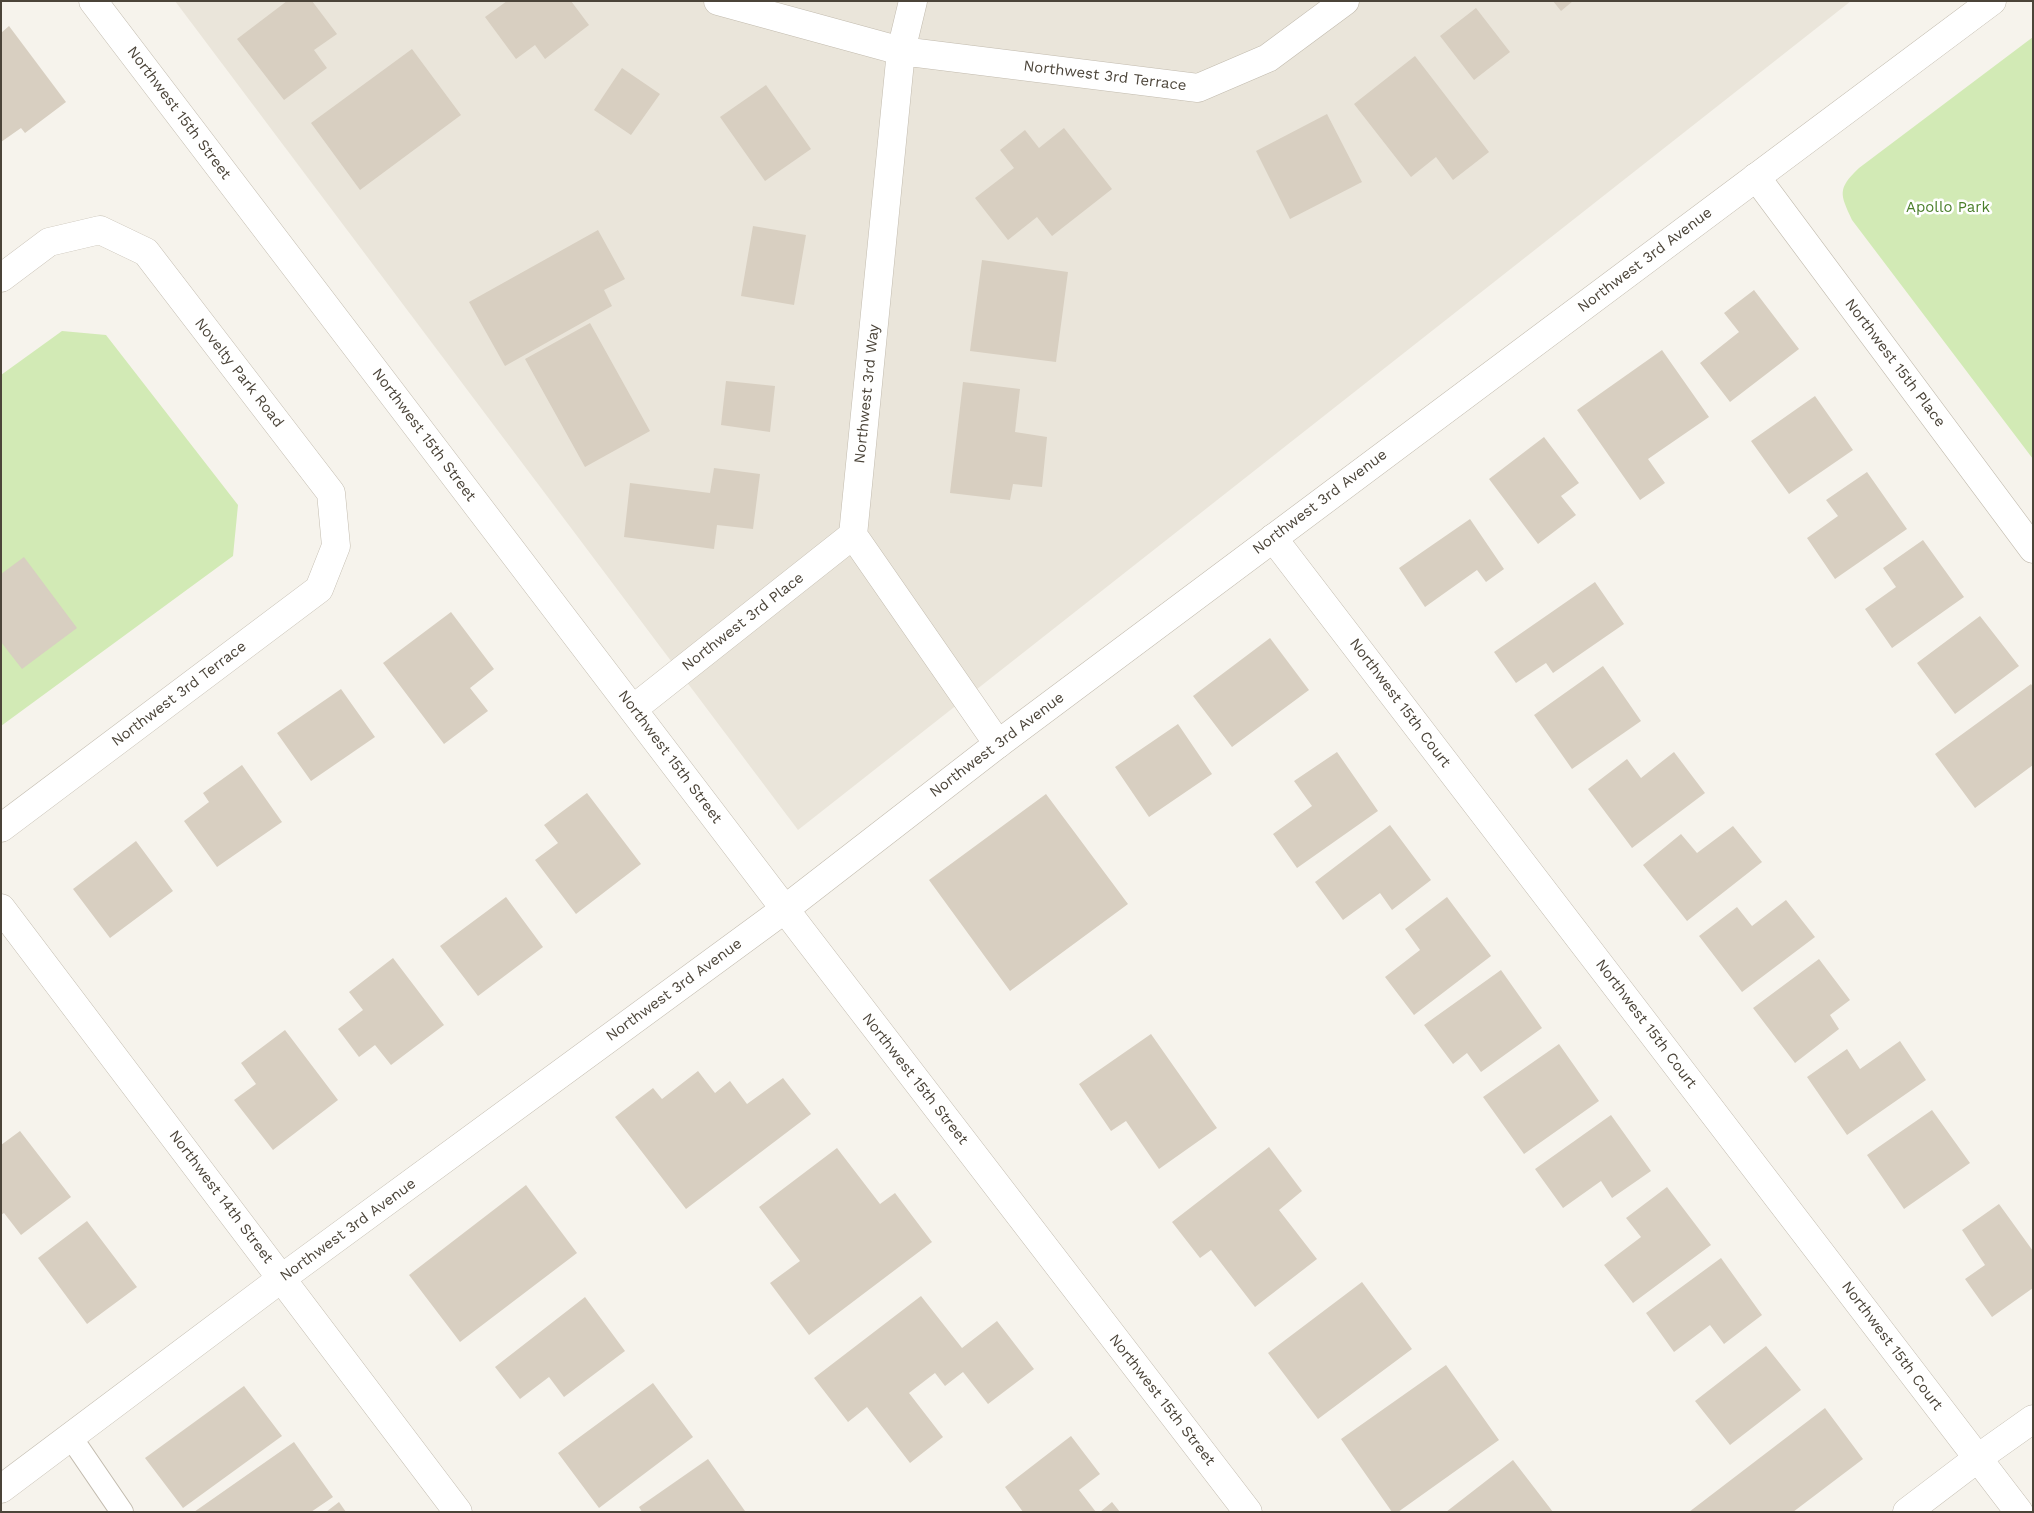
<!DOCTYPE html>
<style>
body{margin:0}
#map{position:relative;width:2034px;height:1513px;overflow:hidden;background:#f6f3ec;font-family:"Work Sans",sans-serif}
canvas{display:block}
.frame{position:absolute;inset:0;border:2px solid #4b4439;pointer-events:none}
</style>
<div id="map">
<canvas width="2034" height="1513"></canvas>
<div class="frame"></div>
</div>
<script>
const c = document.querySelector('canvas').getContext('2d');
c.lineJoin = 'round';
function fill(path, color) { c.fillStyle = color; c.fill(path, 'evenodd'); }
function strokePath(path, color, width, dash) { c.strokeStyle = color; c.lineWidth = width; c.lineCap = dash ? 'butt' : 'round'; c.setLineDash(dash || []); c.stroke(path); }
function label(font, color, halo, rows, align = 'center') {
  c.font = font + ' "Work Sans",sans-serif'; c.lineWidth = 5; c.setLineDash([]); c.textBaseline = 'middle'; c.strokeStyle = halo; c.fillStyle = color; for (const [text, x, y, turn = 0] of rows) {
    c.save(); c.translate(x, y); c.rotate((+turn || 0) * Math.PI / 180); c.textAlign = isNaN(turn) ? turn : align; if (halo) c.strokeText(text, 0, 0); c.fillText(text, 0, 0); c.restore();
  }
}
fill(new Path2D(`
 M 175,1 L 1851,1 L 798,830 Z`), '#eae5da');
fill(new Path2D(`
 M 2033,37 L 2033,459 L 1852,220 C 1840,194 1837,189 1859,168 Z
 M 62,331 L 106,335 L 238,505 L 233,556 L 1,726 L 1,375 Z`), '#d2eab5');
fill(new Path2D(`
 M 287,1 L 312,1 L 337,34 L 314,50 L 327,68 L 284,100 L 237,39 Z
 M 507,1 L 571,1 L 589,25 L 545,59 L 535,45 L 516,59 L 485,17 Z
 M 1553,1 L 1573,1 L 1561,11 Z
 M 1476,8 L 1510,52 L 1474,80 L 1440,36 Z
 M 9,26 L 66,102 L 25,133 L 21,128 L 1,142 L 1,33 Z
 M 412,49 L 461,115 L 360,190 L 311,123 Z
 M 1415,56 L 1489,152 L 1453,180 L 1436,157 L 1411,177 L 1354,104 Z
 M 622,68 L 660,94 L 631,135 L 594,110 Z
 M 766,85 L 811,149 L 765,181 L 720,117 Z
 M 1327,114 L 1362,182 L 1290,219 L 1256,151 Z
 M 1064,128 L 1112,189 L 1052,236 L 1037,217 L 1008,240 L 975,198 L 1014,168 L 1000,150 L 1025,130 L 1039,148 Z
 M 753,226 L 806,235 L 794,305 L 741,296 Z
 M 598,230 L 625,279 L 604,290 L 612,306 L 505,366 L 469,302 Z
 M 982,260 L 1068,272 L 1056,362 L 970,351 Z
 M 1754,290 L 1799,349 L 1730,402 L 1700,363 L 1739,332 L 1724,313 Z
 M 590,323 L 650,431 L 585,467 L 525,359 Z
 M 1662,350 L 1709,417 L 1648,459 L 1665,483 L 1640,500 L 1577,410 Z
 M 726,381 L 775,386 L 770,432 L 721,425 Z
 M 963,382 L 1020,389 L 1015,432 L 1047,437 L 1042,487 L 1013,484 L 1010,500 L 950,493 Z
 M 1815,396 L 1853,450 L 1789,494 L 1751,441 Z
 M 1544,437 L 1579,483 L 1561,496 L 1576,515 L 1538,544 L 1489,479 Z
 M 714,468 L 760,474 L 753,529 L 717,525 L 714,549 L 624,537 L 630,483 L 710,493 Z
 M 1867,472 L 1907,529 L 1835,579 L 1807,538 L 1838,516 L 1826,500 Z
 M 1470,519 L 1504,569 L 1486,582 L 1477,570 L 1425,607 L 1399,568 Z
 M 1923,540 L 1964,597 L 1892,648 L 1865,609 L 1896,587 L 1883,568 Z
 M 24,557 L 77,628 L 22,669 L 1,642 L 1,574 Z
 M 1595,582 L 1624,624 L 1553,673 L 1546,663 L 1516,683 L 1494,652 Z
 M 451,612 L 494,669 L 470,688 L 488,711 L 444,744 L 383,663 Z
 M 1980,616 L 2019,666 L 1955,714 L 1917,663 Z
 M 1270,638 L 1309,690 L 1232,747 L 1193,696 Z
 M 1603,666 L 1641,721 L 1572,769 L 1534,715 Z
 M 2031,684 L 2033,687 L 2033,765 L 1975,808 L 1935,754 Z
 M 341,689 L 375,737 L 311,781 L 277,733 Z
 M 1178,724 L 1212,774 L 1149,817 L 1115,767 Z
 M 1337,752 L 1378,811 L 1297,868 L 1273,834 L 1312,806 L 1294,781 Z
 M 1674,752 L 1705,793 L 1632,848 L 1588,789 L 1627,759 L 1641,778 Z
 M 242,765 L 282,822 L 217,867 L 184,821 L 209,802 L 203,793 Z
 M 587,793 L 641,864 L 576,914 L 535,860 L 558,843 L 544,825 Z
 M 1046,794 L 1128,904 L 1010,991 L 929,880 Z
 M 1390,825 L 1431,880 L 1392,910 L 1380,893 L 1343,920 L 1315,882 Z
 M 1733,826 L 1762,862 L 1687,921 L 1643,865 L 1681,834 L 1697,853 Z
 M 136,841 L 173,891 L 110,938 L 73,889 Z
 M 506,897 L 543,947 L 478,996 L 440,946 Z
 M 1447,897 L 1491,956 L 1414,1015 L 1385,977 L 1420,950 L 1405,929 Z
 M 1786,900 L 1815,937 L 1742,992 L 1699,936 L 1737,907 L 1752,926 Z
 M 393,958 L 444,1025 L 391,1065 L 375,1045 L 359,1057 L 338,1029 L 363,1010 L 349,992 Z
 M 1819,959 L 1850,1000 L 1830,1015 L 1839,1029 L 1795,1063 L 1753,1008 Z
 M 1501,970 L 1542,1028 L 1481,1072 L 1467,1053 L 1453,1064 L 1424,1025 Z
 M 285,1030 L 338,1100 L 273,1150 L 234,1100 L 256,1084 L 241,1063 Z
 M 1151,1034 L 1217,1128 L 1159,1169 L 1126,1121 L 1111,1131 L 1079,1084 Z
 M 1900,1041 L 1926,1080 L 1847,1135 L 1807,1077 L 1847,1049 L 1860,1069 Z
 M 1559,1044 L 1599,1101 L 1524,1154 L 1483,1097 Z
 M 698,1071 L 715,1093 L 730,1081 L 747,1104 L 783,1078 L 811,1114 L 686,1209 L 615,1117 L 653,1088 L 662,1099 Z
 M 1932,1110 L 1970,1163 L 1904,1209 L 1867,1155 Z
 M 1611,1115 L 1651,1171 L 1612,1198 L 1601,1181 L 1563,1208 L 1535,1169 Z
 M 20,1131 L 71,1197 L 21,1235 L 4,1213 L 1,1215 L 1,1145 Z
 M 1269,1147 L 1302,1191 L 1279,1210 L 1317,1259 L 1255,1307 L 1211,1250 L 1200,1258 L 1172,1222 Z
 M 837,1148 L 880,1204 L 895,1193 L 932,1242 L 809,1335 L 770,1283 L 800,1261 L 759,1207 Z
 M 526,1185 L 577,1253 L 460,1342 L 409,1275 Z
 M 1667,1187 L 1711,1245 L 1633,1303 L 1604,1265 L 1641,1237 L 1626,1218 Z
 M 1999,1204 L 2033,1251 L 2033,1288 L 1992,1317 L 1965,1279 L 1985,1265 L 1962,1230 Z
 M 87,1221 L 137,1287 L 87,1324 L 38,1258 Z
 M 1721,1258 L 1762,1315 L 1724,1344 L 1710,1325 L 1674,1352 L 1646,1313 Z
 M 1362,1282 L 1412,1349 L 1318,1419 L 1268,1353 Z
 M 921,1296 L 962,1348 L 997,1321 L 1034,1369 L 988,1404 L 963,1372 L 945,1386 L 935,1373 L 909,1393 L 943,1437 L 910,1463 L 867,1407 L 848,1422 L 814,1378 Z
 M 585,1297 L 625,1351 L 564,1397 L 549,1377 L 520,1399 L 495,1367 Z
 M 1766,1346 L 1801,1390 L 1730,1445 L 1695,1401 Z
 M 1446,1365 L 1499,1440 L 1398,1512 L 1392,1512 L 1341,1439 Z
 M 653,1383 L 693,1437 L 599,1508 L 558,1453 Z
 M 244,1386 L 282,1436 L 183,1508 L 145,1458 Z
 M 1825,1408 L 1863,1459 L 1793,1512 L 1689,1512 Z
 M 1071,1436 L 1100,1474 L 1079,1490 L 1096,1512 L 1023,1512 L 1005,1487 Z
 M 294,1442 L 333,1497 L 311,1512 L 194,1512 Z
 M 708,1459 L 745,1511 L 642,1512 L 639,1507 Z
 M 1513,1460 L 1553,1512 L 1446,1512 Z
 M 339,1502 L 346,1512 L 326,1512 Z
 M 1112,1502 L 1120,1512 L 1100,1512 Z`), '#d8cfc1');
const service = new Path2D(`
 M 70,1436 L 122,1512`);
const minor = new Path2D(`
 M 718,1 L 901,51 L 1198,88 L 1268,58 L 1345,1
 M 913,1 L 901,51 L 853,535 L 998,744
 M 1756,177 L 2033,549
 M 1,278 L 49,242 L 100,230 L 146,252 L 331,493 L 336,546 L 319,589 L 1,828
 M 1273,538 L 2019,1512
 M 633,709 L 853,535
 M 1,908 L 458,1512
 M 1907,1512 L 1978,1458 L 2033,1419`);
const tertiary = new Path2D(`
 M 93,1 L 803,933 L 1248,1512
 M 1,1489 L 282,1278 L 785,909 L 998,744 L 1992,1`);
strokePath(service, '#c2bbae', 24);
strokePath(minor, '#c2bbae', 29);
strokePath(tertiary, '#c2bbae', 29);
strokePath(service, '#fff', 22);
strokePath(minor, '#fff', 28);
strokePath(tertiary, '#fff', 28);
label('15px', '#4b4439', '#fff', [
 ["Northwest 3rd Terrace",1105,76,7],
 ["Northwest 15th Street",179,113,53],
 ["Northwest 3rd Avenue",1645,260,-37],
 ["Northwest 15th Place",1895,363,53],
 ["Novelty Park Road",239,373,52],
 ["Northwest 3rd Way",867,394,-84],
 ["Northwest 15th Street",424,435,53],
 ["Northwest 3rd Avenue",1320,502,-37],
 ["Northwest 3rd Place",743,622,-38],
 ["Northwest 3rd Terrace",179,694,-37],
 ["Northwest 15th Court",1400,703,53],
 ["Northwest 3rd Avenue",997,745,-37],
 ["Northwest 15th Street",670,757,53],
 ["Northwest 3rd Avenue",674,990,-36],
 ["Northwest 15th Court",1646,1024,53],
 ["Northwest 15th Street",915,1079,52],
 ["Northwest 14th Street",221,1197,53],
 ["Northwest 3rd Avenue",348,1230,-36],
 ["Northwest 15th Court",1892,1346,53],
 ["Northwest 15th Street",1162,1400,52]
]);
label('15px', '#4a7f2a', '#fff', [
 ["Apollo Park",1948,208]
]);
</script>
